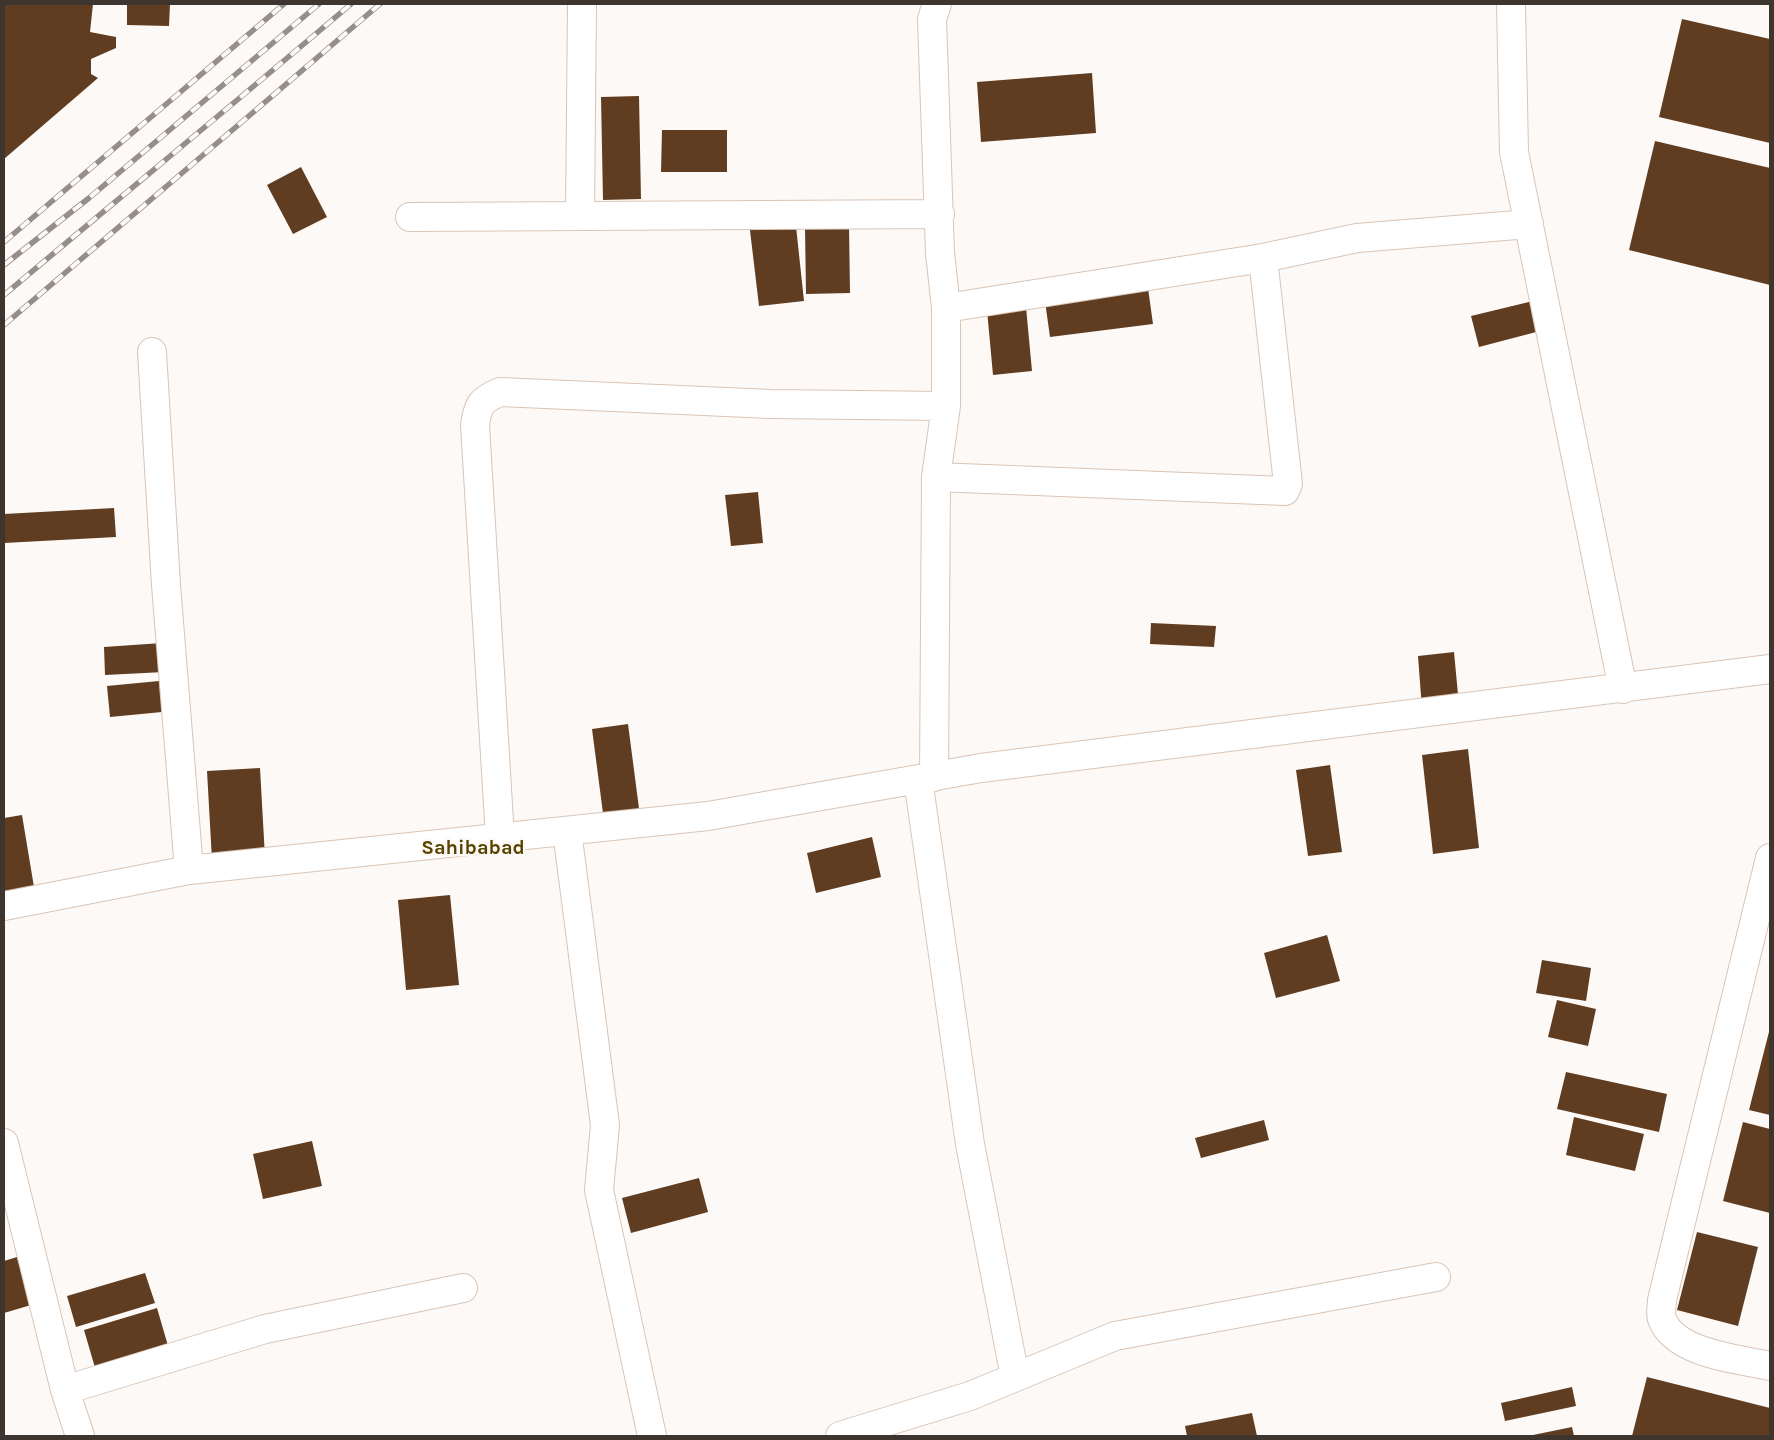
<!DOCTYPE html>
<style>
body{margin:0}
#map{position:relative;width:1774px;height:1440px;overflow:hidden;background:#fdf9f6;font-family:Karla,sans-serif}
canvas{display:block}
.frame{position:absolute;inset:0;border:5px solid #3e352f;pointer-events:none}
</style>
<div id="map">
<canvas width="1774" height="1440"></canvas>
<div class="frame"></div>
</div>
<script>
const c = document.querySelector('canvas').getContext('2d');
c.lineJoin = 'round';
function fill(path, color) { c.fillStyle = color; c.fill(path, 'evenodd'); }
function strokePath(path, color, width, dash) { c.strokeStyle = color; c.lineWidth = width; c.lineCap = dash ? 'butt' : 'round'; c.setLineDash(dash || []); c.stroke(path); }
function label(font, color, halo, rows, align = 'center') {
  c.font = font + ' Karla,sans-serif'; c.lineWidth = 5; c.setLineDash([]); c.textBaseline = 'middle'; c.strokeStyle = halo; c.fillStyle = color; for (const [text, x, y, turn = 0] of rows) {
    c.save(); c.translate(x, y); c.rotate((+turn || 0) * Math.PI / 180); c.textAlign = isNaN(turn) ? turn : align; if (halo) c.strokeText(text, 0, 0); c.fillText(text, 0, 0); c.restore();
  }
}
fill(new Path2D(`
 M 4,4 L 93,4 L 90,32 L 116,37 L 116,48 L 91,59 L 91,74 L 98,78 L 4,159 Z
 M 127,4 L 170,4 L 169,26 L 127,25 Z
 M 1682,19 L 1770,39 L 1770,143 L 1659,117 Z
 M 1092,73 L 1096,133 L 981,142 L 977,82 Z
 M 639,96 L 641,199 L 603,200 L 601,97 Z
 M 662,130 L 727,130 L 727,172 L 661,172 Z
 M 1655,141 L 1770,168 L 1770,285 L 1629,250 Z
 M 301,167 L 327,217 L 293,234 L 267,185 Z
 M 795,217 L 804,301 L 759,306 L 749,222 Z
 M 849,226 L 850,293 L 806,294 L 805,227 Z
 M 1147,281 L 1153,324 L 1050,337 L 1044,294 Z
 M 1533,301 L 1540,331 L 1479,347 L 1471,316 Z
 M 1026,307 L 1032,371 L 993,375 L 987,310 Z
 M 758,492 L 763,543 L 731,546 L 725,495 Z
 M 114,508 L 116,537 L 4,543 L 4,514 Z
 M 1151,623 L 1216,626 L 1214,647 L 1150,644 Z
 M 162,643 L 164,672 L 105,675 L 104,647 Z
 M 1454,652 L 1459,705 L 1422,709 L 1418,656 Z
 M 159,681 L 162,712 L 110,717 L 107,686 Z
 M 628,724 L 640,816 L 604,821 L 592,729 Z
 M 1468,749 L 1479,848 L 1433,854 L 1422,755 Z
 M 1330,765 L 1342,852 L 1308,856 L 1296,770 Z
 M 260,768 L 265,857 L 212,860 L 207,771 Z
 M 22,815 L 34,887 L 5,891 L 4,818 Z
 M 872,837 L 881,877 L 816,893 L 807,853 Z
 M 450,895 L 459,985 L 406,990 L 398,900 Z
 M 1327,935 L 1340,981 L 1276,998 L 1264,953 Z
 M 1542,960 L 1591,968 L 1586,1001 L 1536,993 Z
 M 1557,1000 L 1596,1009 L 1588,1046 L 1548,1037 Z
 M 1770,1028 L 1770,1115 L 1749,1110 Z
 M 1566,1072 L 1667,1094 L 1659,1132 L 1557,1109 Z
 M 1574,1117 L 1644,1134 L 1635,1171 L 1566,1155 Z
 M 1264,1120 L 1269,1140 L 1201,1158 L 1195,1138 Z
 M 1743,1122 L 1770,1129 L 1770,1213 L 1723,1201 Z
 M 312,1141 L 322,1186 L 263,1199 L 253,1154 Z
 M 699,1178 L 708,1212 L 631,1233 L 622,1198 Z
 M 1697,1232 L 1758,1247 L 1738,1326 L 1677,1310 Z
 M 17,1257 L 31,1305 L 4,1313 L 4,1261 Z
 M 145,1273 L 155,1303 L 76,1327 L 67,1296 Z
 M 157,1308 L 171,1356 L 98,1378 L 84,1330 Z
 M 1647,1377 L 1770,1408 L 1770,1436 L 1632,1436 Z
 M 1572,1387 L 1576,1406 L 1505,1421 L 1501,1403 Z
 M 1252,1413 L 1257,1436 L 1187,1436 L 1185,1426 Z
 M 1572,1427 L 1574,1436 L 1533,1436 L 1533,1435 Z`), '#603d20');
const minor = new Path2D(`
 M 1511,4 L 1514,152 L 1623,689
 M 580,216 L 582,4
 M 410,217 L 940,214
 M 946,308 L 1263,258 L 1357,238 L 1529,224
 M 152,352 L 166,585 L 189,870
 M 936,477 L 1285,491 L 1288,484 L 1263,258
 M 934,777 L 936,477 L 946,406 L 946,308 L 940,253 L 932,19 L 937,4
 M 918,779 L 970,1144 L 1015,1377
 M 567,831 L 605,1125 L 599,1190 L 652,1436
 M 500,838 L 475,425 C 478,404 481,400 500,392 L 771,404 L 946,406
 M 1770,858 L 1662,1300 C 1662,1306 1660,1314 1662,1319 C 1675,1354 1739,1359 1770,1366
 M 4,906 L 189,870 L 708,816 L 981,768 L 1770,669
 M 4,1143 L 65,1390 L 80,1436
 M 65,1390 L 265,1329 L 463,1288
 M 840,1436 L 970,1396 L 1115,1336 L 1436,1277`);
strokePath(minor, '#d9c5b6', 30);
strokePath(minor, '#fff', 28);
const rail = new Path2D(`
 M 4,242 L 284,4
 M 4,265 L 89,198 L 319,4
 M 4,295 C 119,198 236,102 351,4
 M 4,325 L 380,4`);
strokePath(rail, '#958e89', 5.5);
strokePath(rail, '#fdf9f6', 4, [11]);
label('bold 20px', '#574401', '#fdf9f6', [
 ["Sahibabad",473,848]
]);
</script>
